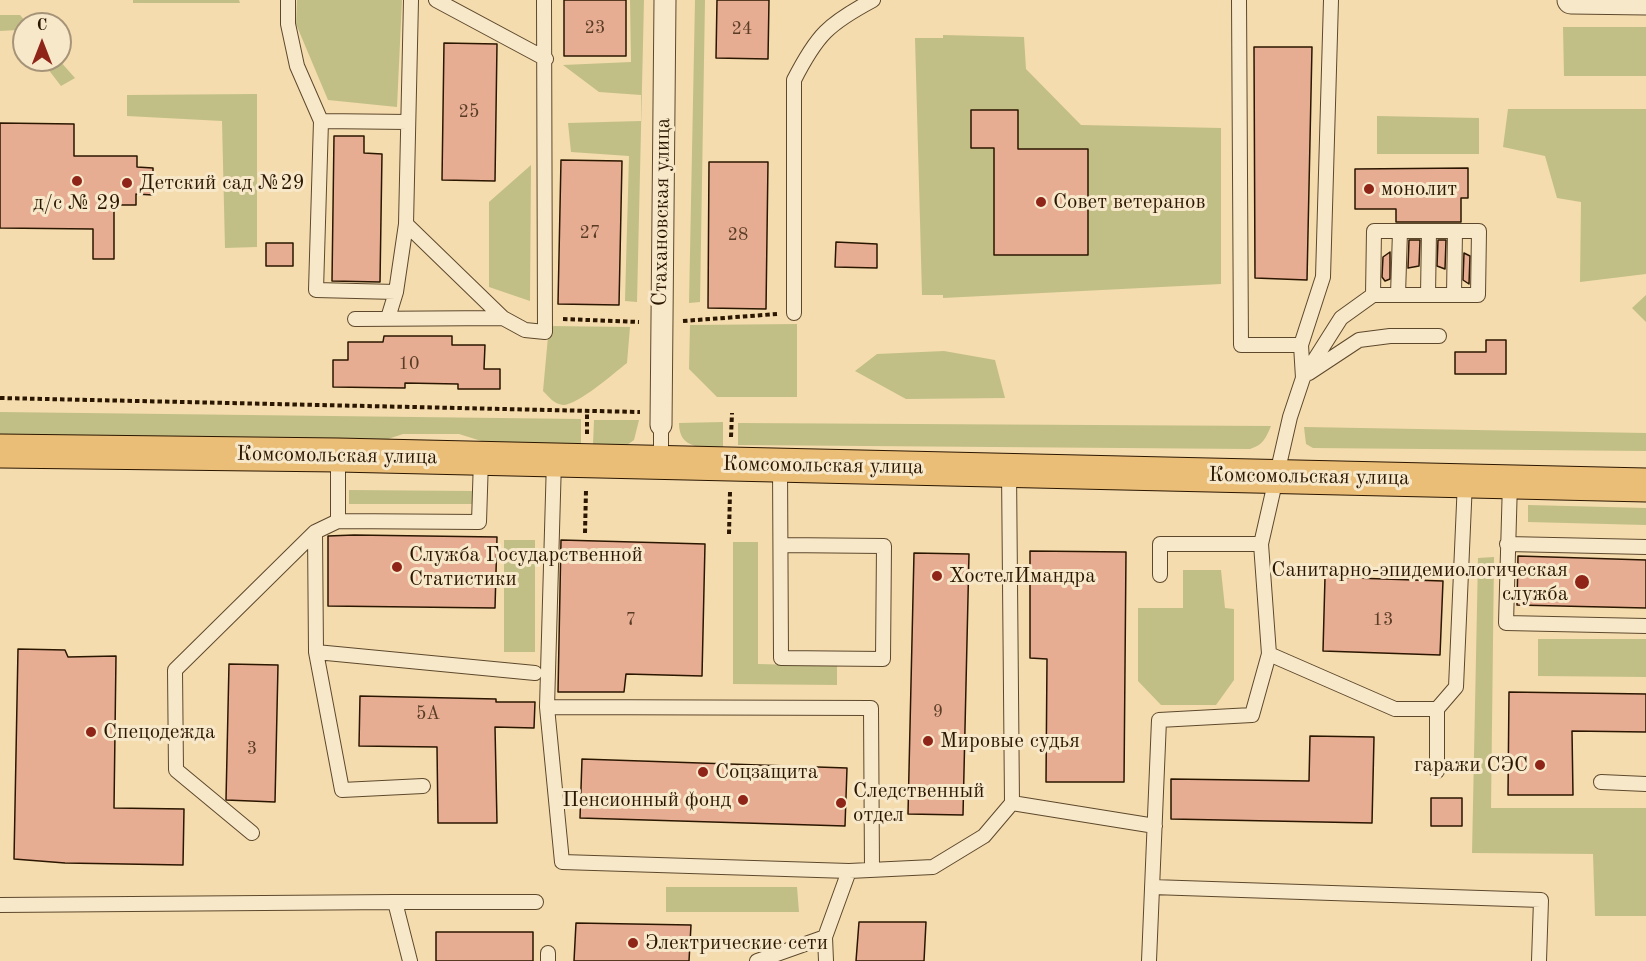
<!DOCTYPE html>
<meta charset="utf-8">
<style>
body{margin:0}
#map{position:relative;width:1646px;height:961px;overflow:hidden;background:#f4dcae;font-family:"Old Standard TT",serif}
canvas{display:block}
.north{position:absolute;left:12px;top:12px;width:60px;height:60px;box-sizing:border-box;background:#f8e8ca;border:2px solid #a69479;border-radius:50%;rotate:0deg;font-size:16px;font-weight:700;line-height:24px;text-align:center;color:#2b1600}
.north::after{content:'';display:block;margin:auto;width:21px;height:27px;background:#8f2418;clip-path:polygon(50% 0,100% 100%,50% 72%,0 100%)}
</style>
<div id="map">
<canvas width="1646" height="961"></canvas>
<div class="north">С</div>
</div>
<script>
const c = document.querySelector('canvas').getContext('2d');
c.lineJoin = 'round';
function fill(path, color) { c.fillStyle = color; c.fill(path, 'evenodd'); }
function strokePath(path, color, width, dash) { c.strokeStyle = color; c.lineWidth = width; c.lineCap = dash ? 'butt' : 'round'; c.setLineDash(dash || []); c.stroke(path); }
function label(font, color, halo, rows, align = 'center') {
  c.font = font + ' "Old Standard TT",serif'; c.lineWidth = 6; c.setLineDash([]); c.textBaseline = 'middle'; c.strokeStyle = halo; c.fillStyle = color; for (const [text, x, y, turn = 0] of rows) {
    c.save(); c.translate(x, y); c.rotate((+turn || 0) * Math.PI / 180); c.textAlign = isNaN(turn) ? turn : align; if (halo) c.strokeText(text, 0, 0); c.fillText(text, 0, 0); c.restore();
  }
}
fill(new Path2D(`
 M 133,0 L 239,0 L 240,3 L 133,3 Z
 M 297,0 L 402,0 L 397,107 L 328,100 L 296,24 Z
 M 630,0 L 644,0 L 637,302 L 625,301 L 629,156 L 571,152 L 568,123 L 641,121 L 641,95 L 599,92 L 563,65 L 631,62 Z
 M 695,0 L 705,0 L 700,302 L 689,303 Z
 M 0,15 L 20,15 L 28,24 L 24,24 L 24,39 L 17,30 L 0,31 Z
 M 1563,27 L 1646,27 L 1646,76 L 1564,76 Z
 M 943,35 L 1024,37 L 1026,69 L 1081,125 L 1221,128 L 1221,284 L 943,298 L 943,295 L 922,295 L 915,38 L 943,38 Z
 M 41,60 L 59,60 L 75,78 L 61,86 Z
 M 257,94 L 257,247 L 225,248 L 222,121 L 127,116 L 127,95 Z
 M 1508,109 L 1646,109 L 1646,274 L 1580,282 L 1581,202 L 1557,198 L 1545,156 L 1503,147 Z
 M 1377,116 L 1479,118 L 1479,154 L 1377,154 Z
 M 531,165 L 530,301 L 489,287 L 489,202 Z
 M 1646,295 L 1646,322 L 1632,308 Z
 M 797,324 L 797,397 L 717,397 L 689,369 L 690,325 Z
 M 549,326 L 630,327 L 627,363 C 614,373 578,405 563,405 C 554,404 549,397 543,391 Z
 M 944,351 L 995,360 L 1005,398 L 906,399 L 855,371 L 877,354 Z
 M 0,412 L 581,419 L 581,445 L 491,444 L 459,434 L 403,434 L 376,443 L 0,437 Z
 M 594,420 L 639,420 L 634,440 L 627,445 L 593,445 Z
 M 723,422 L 723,448 C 702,447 679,450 679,423 Z
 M 738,423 L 1271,426 C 1266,438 1263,445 1250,449 L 738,445 Z
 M 1304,427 L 1646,433 L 1646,451 L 1313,448 L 1306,444 Z
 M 349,490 L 472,491 L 472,504 L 349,504 Z
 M 1528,505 L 1646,508 L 1646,525 L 1528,522 Z
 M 504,540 L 535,540 L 535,652 L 504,652 Z
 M 733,542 L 758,542 L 758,664 L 837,666 L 837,685 L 733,684 Z
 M 1494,557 L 1491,808 L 1646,808 L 1646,916 L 1595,916 L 1593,854 L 1472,853 L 1478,558 Z
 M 1183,570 L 1221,570 L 1225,608 L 1234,609 L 1234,680 L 1216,705 L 1161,705 L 1138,681 L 1138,608 L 1183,608 Z
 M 1538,639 L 1646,639 L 1646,677 L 1538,676 Z
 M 666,887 L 797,887 L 799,912 L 666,912 Z`), '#c1bf86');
const building = new Path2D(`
 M 564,0 L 626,0 L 626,56 L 564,56 Z
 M 717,0 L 769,0 L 768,59 L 716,58 Z
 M 444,43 L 497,44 L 495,181 L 442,180 Z
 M 1254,47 L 1312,47 L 1307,280 L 1255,278 Z
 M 971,110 L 1018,110 L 1018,149 L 1088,149 L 1088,255 L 994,255 L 994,148 L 971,148 Z
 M 0,123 L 74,124 L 74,156 L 137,156 L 137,167 L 153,168 L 153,195 L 136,194 L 136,205 L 114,205 L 114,259 L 93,259 L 93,229 L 0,228 Z
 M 334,136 L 364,136 L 364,153 L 382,154 L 380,282 L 332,281 Z
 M 561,160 L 622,161 L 619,305 L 558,304 Z
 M 709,162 L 768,162 L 766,309 L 708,308 Z
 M 1468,168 L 1468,198 L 1461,198 L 1461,222 L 1396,222 L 1396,209 L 1355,209 L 1355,169 Z
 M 1409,240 L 1420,240 L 1419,266 L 1408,268 Z
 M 1438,240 L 1446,240 L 1445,269 L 1437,266 Z
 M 836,242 L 877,244 L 877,268 L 835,267 Z
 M 266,243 L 293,243 L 293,266 L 266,266 Z
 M 1390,252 L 1390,279 L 1385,281 L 1382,277 L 1383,257 Z
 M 1464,253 L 1470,256 L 1469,284 L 1463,280 Z
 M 384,336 L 452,336 L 452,345 L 485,345 L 484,369 L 500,369 L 500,389 L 458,389 L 458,384 L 405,383 L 405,388 L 333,387 L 333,360 L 348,360 L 348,342 L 383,342 Z
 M 1486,340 L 1506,340 L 1506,374 L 1455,374 L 1455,352 L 1486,352 Z
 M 354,535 L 497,537 L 495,608 L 328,606 L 328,536 Z
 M 561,540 L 705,544 L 702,676 L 626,674 L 624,692 L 558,692 Z
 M 1030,551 L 1126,552 L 1124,782 L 1046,782 L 1047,659 L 1030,658 Z
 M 914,553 L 969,554 L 963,815 L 908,814 Z
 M 1518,556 L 1646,560 L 1646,608 L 1517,605 Z
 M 1325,577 L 1443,581 L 1440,655 L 1323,651 Z
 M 18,649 L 65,650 L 68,657 L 116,656 L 114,808 L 184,809 L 183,865 L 65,863 L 14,859 Z
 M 229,664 L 278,665 L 275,802 L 226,800 Z
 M 1509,692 L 1646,694 L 1646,732 L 1572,731 L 1573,795 L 1508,795 Z
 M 360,696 L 496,699 L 496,702 L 535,702 L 534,728 L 495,727 L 497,823 L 438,823 L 437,747 L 359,746 Z
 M 1310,736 L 1374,737 L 1372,823 L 1171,819 L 1171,779 L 1309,781 Z
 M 582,759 L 847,768 L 845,826 L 580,818 Z
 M 1431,798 L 1462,798 L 1462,826 L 1431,826 Z
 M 859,922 L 926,922 L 924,961 L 856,961 Z
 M 576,923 L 691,925 L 689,961 L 574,961 Z
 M 436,932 L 533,932 L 533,961 L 436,961 Z`);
fill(building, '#e6ad93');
strokePath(building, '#2b1600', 1.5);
const service = new Path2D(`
 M 288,0 L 288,24 L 297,66 L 321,121 L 316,290 L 396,292
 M 411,0 L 406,224 L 503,318 L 525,330 L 545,332 L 544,0
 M 436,0 L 546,59
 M 1239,0 L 1241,345 L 1301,345
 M 321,121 L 408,122
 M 1373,295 L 1374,231 L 1479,231 L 1478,295 L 1373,295 L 1341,318 L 1303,378 L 1290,417 L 1261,544 L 1269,654 L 1395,709 L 1437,709 L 1437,771
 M 1398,295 L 1400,231
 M 1428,295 L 1429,231
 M 1454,295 L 1455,231
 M 794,313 L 794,80 C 817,35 828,24 873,0
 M 388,318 L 396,292 L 406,224
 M 355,319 L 503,318
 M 1309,373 L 1359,340 L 1390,336 L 1439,336
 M 1303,378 L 1301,345 L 1323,277 L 1331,0
 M 661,425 L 661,462
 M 338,455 L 338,521 L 479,522 L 481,459
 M 554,460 L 547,707 L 562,862 L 849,871 L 933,867 L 984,836 L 1012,803 L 1009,470
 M 780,465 L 781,658 L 883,659 L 884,546 L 781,545
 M 1510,482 L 1506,623 L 1646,626
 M 315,532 L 316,652 L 342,790 L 423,786
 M 1507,544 L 1646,547
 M 1160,575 L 1160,544 L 1261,544
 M 316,652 L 535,673
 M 547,707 L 871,708 L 872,870
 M 1437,709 L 1456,687 L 1465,481
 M 1601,782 L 1646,784
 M 1012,803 L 1155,826
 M 252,833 L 176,770 L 175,670 L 315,532 L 338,521
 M 1152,887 L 1541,900 L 1539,961
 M 395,902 L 536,902
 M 0,905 L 395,902 L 410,961
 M 548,961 L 548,953
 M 757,961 L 825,937
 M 826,961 L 825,937 L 849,871
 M 1149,961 L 1159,720 L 1252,715 L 1269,654`);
const pedestrian = new Path2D(`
 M 661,425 L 665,0`);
const minor = new Path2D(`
 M 1571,0 L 1646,1`);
const primary = new Path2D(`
 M 0,451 L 338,455 L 1646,485`);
strokePath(service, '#5d482c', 16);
strokePath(pedestrian, '#5d482c', 23);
strokePath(minor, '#5d482c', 29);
strokePath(primary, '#2b1600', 35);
strokePath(new Path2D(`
 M 563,319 L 639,322
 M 683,321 L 777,314
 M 0,398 L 640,412
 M 587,434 L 587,411
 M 731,437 L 732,413
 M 585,533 L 586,490
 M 729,534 L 730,492`), '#2b1600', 4, [4.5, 3]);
strokePath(service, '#f8e8ca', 14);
strokePath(pedestrian, '#f8e8ca', 21);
strokePath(minor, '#f8e8ca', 27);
strokePath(primary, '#eabe77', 33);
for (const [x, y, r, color] of [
 [77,181,6,"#8f2418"],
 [127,183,6,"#8f2418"],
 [1369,189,6,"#8f2418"],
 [1041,202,6,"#8f2418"],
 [397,567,6,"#8f2418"],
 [937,576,6,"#8f2418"],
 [1582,582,8,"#8f2418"],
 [91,732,6,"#8f2418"],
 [928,741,6,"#8f2418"],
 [1540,765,6,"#8f2418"],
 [703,772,6,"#8f2418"],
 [743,800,6,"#8f2418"],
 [841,803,6,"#8f2418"],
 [633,943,6,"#8f2418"]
]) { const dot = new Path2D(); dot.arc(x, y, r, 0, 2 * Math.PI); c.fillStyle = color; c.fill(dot); strokePath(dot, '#f8e8ca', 2); }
label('18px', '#5a3c25', null, [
 ["23",595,28],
 ["24",742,29],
 ["25",469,112],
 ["27",590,233],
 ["28",738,235],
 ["10",409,364],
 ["7",631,620],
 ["13",1383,620],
 ["9",938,712],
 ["5А",428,714],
 ["3",252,749]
]);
label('21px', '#2b1600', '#f8e8ca', [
 ["Детский сад №29",139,183],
 ["монолит",1381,189],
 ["Совет ветеранов",1053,202],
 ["д/с № 29",77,203,"center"],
 ["Служба Государственной",409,555],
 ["Статистики",409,579],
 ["Санитарно-эпидемиологическая",1568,570,"right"],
 ["служба",1568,594,"right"],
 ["ХостелИмандра",949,576],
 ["Спецодежда",103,732],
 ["Мировые судья",940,741],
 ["гаражи СЭС",1528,765,"right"],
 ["Соцзащита",715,772],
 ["Следственный",853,791],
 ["отдел",853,815],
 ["Пенсионный фонд",731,800,"right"],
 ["Электрические сети",645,943]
], 'left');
label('21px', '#2b1600', '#f8e8ca', [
 ["Стахановская улица",662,212,-89],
 ["Комсомольская улица",337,456,1],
 ["Комсомольская улица",823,466,1],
 ["Комсомольская улица",1309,477,1]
]);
</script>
